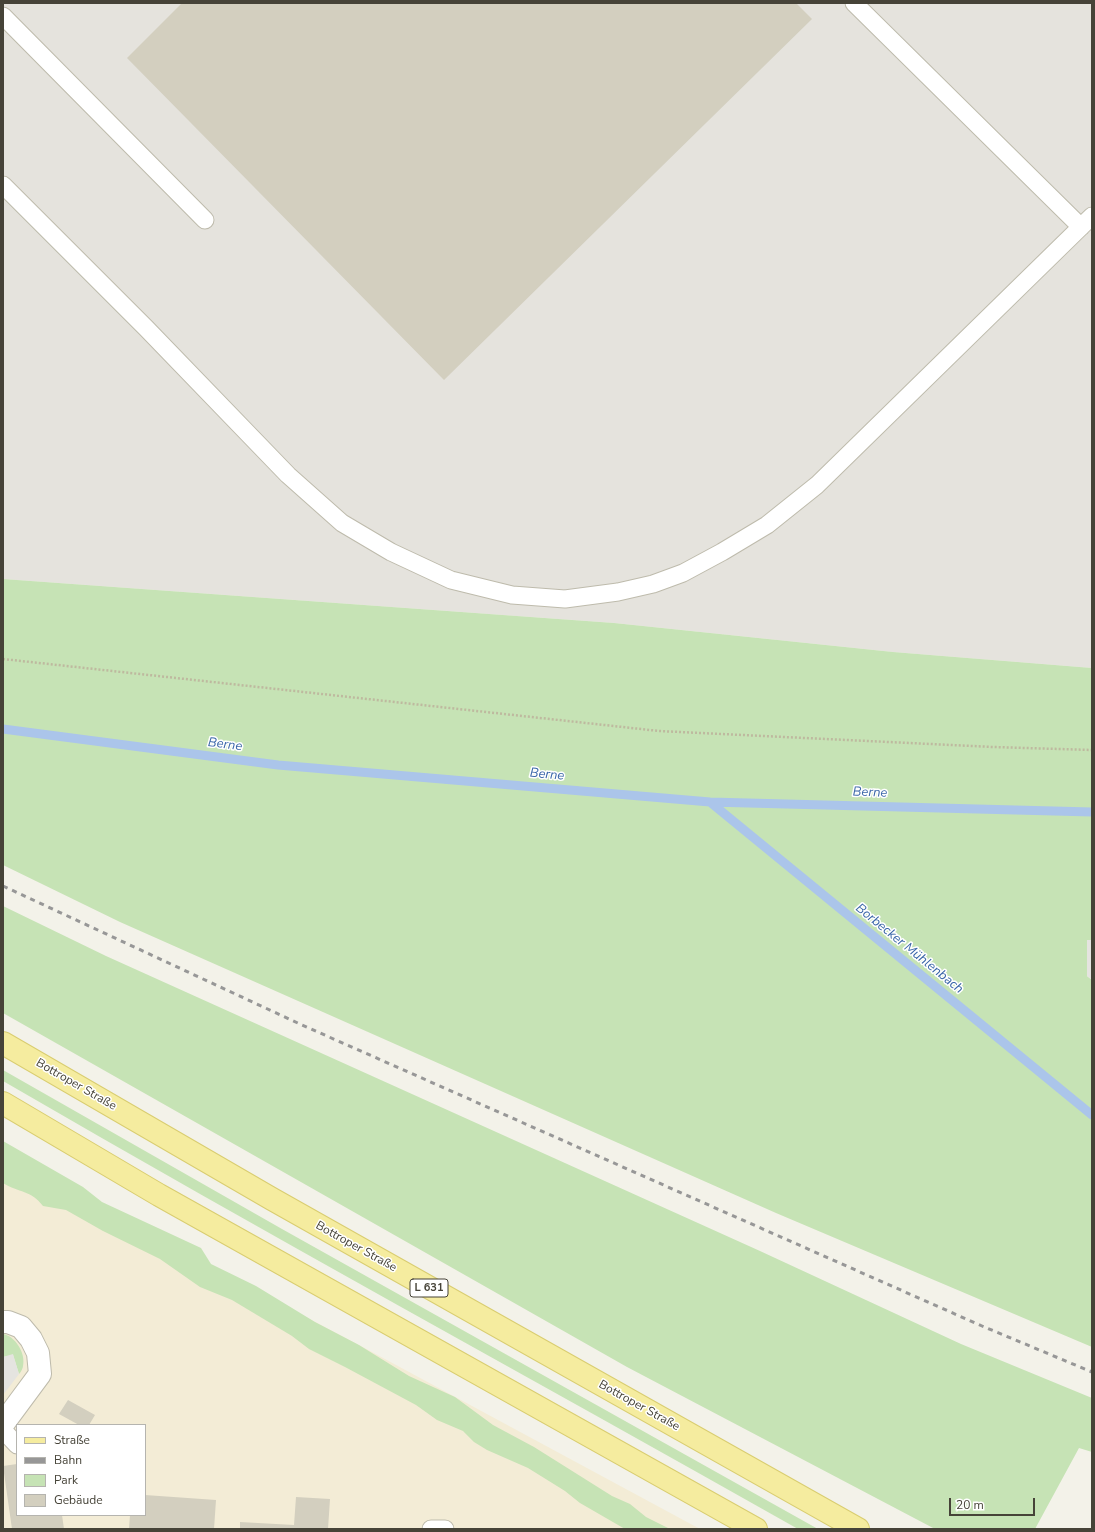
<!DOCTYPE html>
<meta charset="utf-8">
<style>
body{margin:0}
#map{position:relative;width:1095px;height:1532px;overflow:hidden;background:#f3f2e9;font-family:"Nunito Sans",sans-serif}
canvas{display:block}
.frame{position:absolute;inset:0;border:4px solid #464338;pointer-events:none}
.legend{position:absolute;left:16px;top:1424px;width:130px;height:92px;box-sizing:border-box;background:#fff;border:1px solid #b5b4af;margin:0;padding:5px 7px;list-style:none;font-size:12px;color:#464338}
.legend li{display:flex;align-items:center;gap:8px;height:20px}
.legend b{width:20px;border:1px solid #b5b4af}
.scale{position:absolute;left:949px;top:1498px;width:86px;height:18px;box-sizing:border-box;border:2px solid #464338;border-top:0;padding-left:5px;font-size:12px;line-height:14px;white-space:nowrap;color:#464338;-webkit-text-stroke:3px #fff;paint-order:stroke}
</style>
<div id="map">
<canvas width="1095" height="1532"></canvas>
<div class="frame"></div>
<ul class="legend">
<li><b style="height:5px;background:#f5ec9f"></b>Straße</li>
<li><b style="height:5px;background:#979797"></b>Bahn</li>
<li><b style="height:11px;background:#c6e3b5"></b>Park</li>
<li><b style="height:11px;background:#d3cfbf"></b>Gebäude</li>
</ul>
<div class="scale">20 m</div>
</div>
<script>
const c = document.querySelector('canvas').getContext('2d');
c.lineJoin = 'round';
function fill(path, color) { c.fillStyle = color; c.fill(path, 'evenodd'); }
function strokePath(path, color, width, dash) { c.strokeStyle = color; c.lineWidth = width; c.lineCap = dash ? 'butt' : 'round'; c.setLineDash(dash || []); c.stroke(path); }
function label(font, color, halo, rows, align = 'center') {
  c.font = font + ' "Nunito Sans",sans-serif'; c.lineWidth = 3; c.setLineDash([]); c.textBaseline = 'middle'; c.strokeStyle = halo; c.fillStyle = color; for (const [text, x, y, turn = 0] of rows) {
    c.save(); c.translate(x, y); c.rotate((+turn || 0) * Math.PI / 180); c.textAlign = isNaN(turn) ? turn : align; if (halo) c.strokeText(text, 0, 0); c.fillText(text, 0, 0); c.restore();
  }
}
fill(new Path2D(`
 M 3,1157 L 359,1345 L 700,1529 L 3,1529 ZM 17,1425 L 145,1425 L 145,1515 L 17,1515 Z`), '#f3ecd6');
fill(new Path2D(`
 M 3,3 L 1092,3 L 1092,668 L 893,652 L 614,623 L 3,579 Z`), '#e5e3dd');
fill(new Path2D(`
 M 3,579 L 614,623 L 893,652 L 1092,668 L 1092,940 L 1087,976 L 1092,980 L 1092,1347 L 776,1213 L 120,922 L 3,865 Z
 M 3,906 L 106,956 L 760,1251 L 961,1344 L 1092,1398 L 1092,1452 L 1079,1448 L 1035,1529 L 935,1529 L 627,1367 L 3,1013 Z
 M 3,1070 L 282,1229 L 818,1529 L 798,1529 C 533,1379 266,1234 3,1081 Z
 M 3,1141 L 83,1187 L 102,1202 L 201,1248 L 211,1264 L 256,1286 L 315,1322 L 359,1345 L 409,1376 L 455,1397 L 493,1425 L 534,1447 L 612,1496 L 630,1504 L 646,1517 L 670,1529 L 625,1529 L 580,1503 L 565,1491 L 528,1468 L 487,1450 L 474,1442 L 463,1431 L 437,1420 L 416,1405 L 345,1367 L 309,1349 L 292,1336 L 232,1300 L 200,1287 L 160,1259 L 103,1231 L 66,1210 L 43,1206 C 31,1190 19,1193 3,1183 Z
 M 3,1334 C 15,1336 26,1353 23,1366 C 23,1368 21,1372 19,1374 L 13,1355 L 3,1357 Z`), '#c6e3b5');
fill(new Path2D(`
 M 1087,940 L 1092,940 L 1092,980 L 1087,976 Z
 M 13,1354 L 19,1374 L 3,1395 L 3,1357 Z`), '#e5e4e0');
strokePath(new Path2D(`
 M 3,729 L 278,765 L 710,802 L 1092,812
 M 710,802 L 1092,1115`), '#abc5ea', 9);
fill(new Path2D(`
 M 182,3 L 796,3 L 812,19 L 444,380 L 127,58 Z
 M 68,1400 L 95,1415 L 89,1425 L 79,1425 L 59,1414 Z
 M 17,1464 L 17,1515 L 62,1515 L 64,1529 L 12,1529 L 3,1466 Z
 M 145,1495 L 216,1500 L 214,1529 L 129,1529 L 130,1515 L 145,1515 Z
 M 296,1497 L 330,1499 L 328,1529 L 240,1529 L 240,1522 L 294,1525 Z`), '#d3cfbf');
const service = new Path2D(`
 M 854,3 L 1081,227
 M 3,16 L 205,220
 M 3,185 L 146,328 L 288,475 L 342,523 L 391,552 L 451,580 L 512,595 L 565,599 L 618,592 L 653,584 L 683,573 L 722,552 L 767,525 L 817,485 L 1092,216
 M 3,1430 L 17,1445
 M 431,1529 L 445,1529`);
const minor = new Path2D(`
 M 3,1322 L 8,1322 L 21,1327 L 31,1339 L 38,1353 L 40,1374 L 3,1424`);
const primary = new Path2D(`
 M 3,1043 L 272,1199 L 858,1529
 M 3,1103 L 159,1195 L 756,1529`);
strokePath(service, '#bebbac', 19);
strokePath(minor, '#bebbac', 24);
strokePath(primary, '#d9cd70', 24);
strokePath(new Path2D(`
 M 3,659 L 659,731 L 993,747 L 1092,750`), '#beb99f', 2.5, [2, 2]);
strokePath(service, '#fff', 17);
strokePath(minor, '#fff', 22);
strokePath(primary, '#f5ec9f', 22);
strokePath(new Path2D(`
 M 3,886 L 302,1025 L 982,1326 L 1092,1372`), '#979797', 3, [5, 5]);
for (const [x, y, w] of [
 [429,1288,38]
]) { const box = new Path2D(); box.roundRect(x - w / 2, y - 9, w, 18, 3); c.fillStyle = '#fff'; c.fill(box); strokePath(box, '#464338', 1); }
label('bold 11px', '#464338', null, [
 ["L 631",429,1288]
]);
label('12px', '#464338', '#fff', [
 ["Bottroper Straße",76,1085,30],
 ["Bottroper Straße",356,1247,29],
 ["Bottroper Straße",639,1406,29]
]);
label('italic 13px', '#3a66a8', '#fff', [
 ["Berne",225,745,7],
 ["Berne",547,775,5],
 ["Berne",870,793,2],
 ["Borbecker Mühlenbach",909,949,39]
]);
</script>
